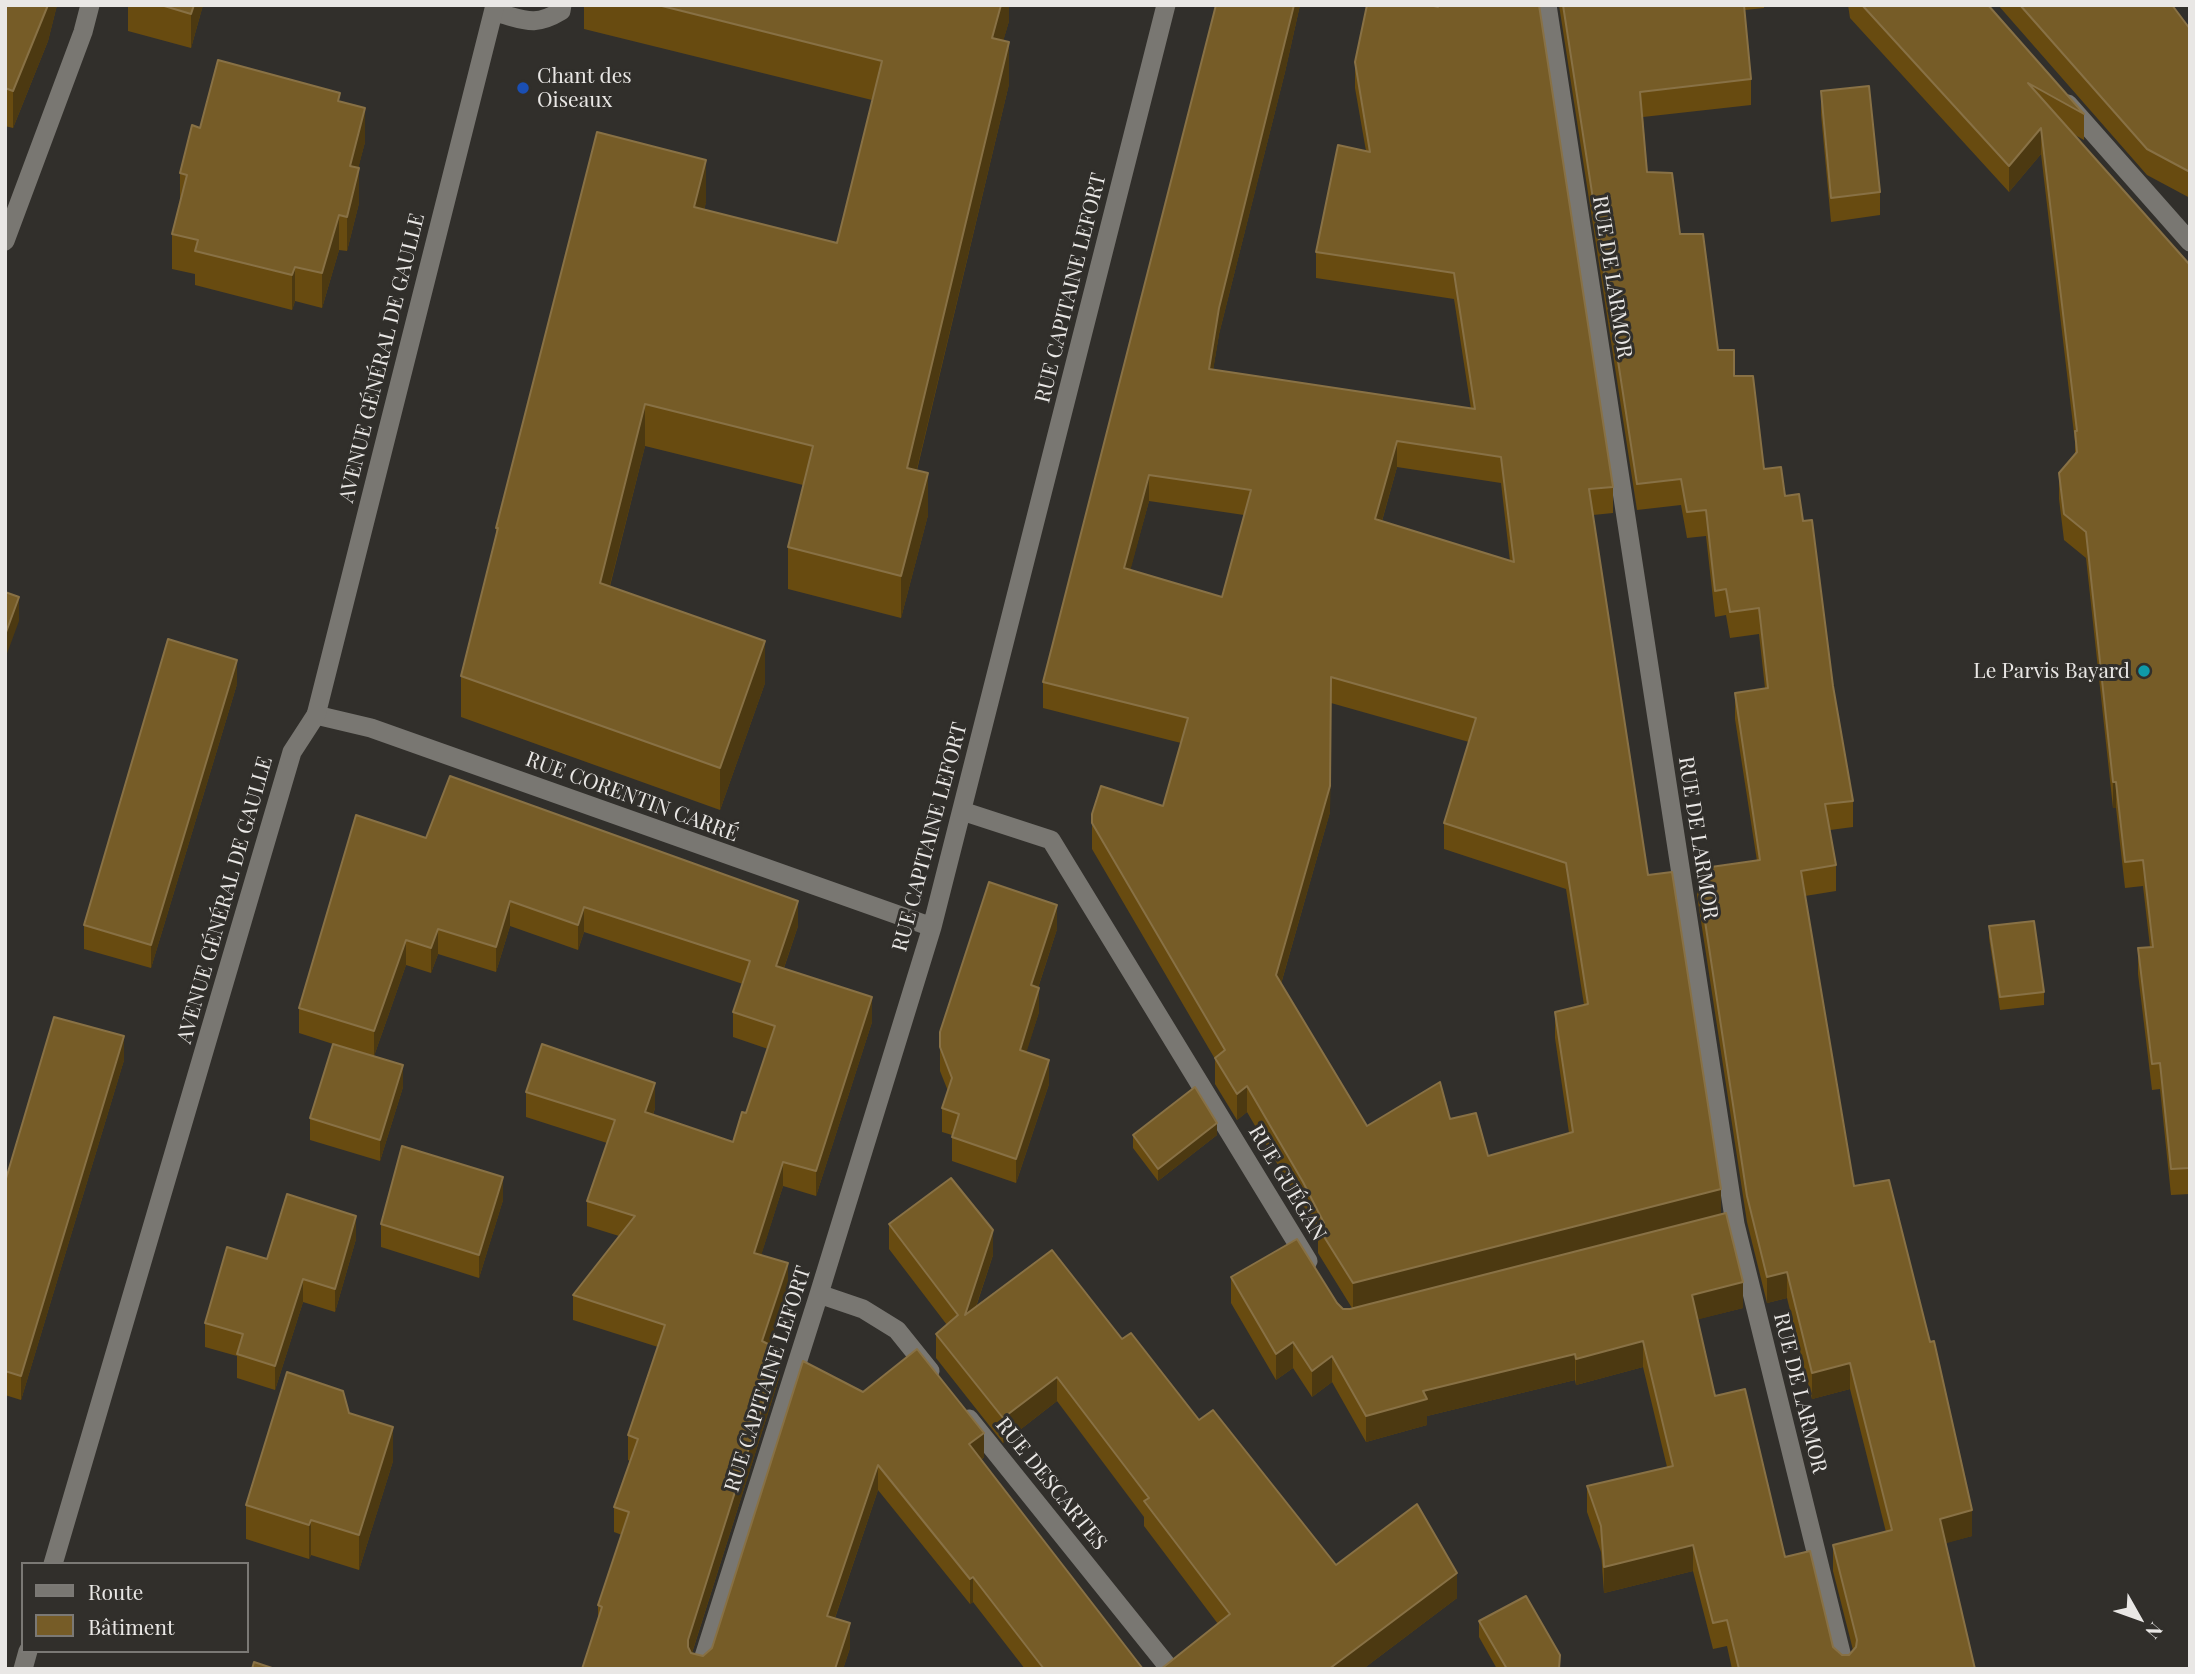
<!DOCTYPE html>
<meta charset="utf-8">
<style>
body{margin:0}
#map{position:relative;width:2195px;height:1674px;overflow:hidden;background:#312f2b;font-family:"Playfair Display",serif}
canvas{display:block}
.frame{position:absolute;inset:0;border:7px solid #e9e7e5;pointer-events:none}
.legend{position:absolute;left:21px;top:1562px;width:228px;height:91px;box-sizing:border-box;background:#312f2b;border:2px solid #7b7975;margin:0;padding:9px 12px;list-style:none;font-size:21px;color:#e9e7e5}
.legend li{display:flex;align-items:center;gap:14px;height:35px}
.legend b{width:35px;border:2px solid #7b7975}
.north{position:absolute;left:2104px;top:1583px;width:70px;height:70px;-webkit-text-stroke:5px #312f2b;paint-order:stroke;rotate:130deg;font-size:19px;font-weight:700;line-height:28px;text-align:center;color:#e9e7e5}
.north::after{content:'';display:block;margin:auto;width:24px;height:32px;background:#e9e7e5;clip-path:polygon(50% 0,100% 100%,50% 72%,0 100%)}
</style>
<div id="map">
<canvas width="2195" height="1674"></canvas>
<div class="frame"></div>
<ul class="legend">
<li><b style="height:9px;background:#797772"></b>Route</li>
<li><b style="height:19px;background:#765c27"></b>Bâtiment</li>
</ul>
<div class="north">N</div>
</div>
<script>
const c = document.querySelector('canvas').getContext('2d');
c.lineJoin = 'round';
function strokePath(path, color, width, dash) { c.strokeStyle = color; c.lineWidth = width; c.lineCap = dash ? 'butt' : 'round'; c.setLineDash(dash || []); c.stroke(path); }
function fill(path, color) { c.fillStyle = color; c.fill(path, 'evenodd'); }
function label(font, color, halo, rows, align = 'center') {
  c.font = font + ' "Playfair Display",serif'; c.lineWidth = 6; c.setLineDash([]); c.textBaseline = 'middle'; c.strokeStyle = halo; c.fillStyle = color; for (const [text, x, y, turn = 0] of rows) {
    c.save(); c.translate(x, y); c.rotate((+turn || 0) * Math.PI / 180); c.textAlign = isNaN(turn) ? turn : align; if (halo) c.strokeText(text, 0, 0); c.fillText(text, 0, 0); c.restore();
  }
}
strokePath(new Path2D(`
 M 494,12 C 524,19 533,28 561,11 L 562,5`), '#797772', 19);
strokePath(new Path2D(`
 M 1547,5 L 1735,1224 L 1845,1669
 M 2068,104 L 2190,242
 M 5,241 L 83,32 L 90,5
 M 316,715 L 371,728 L 932,927
 M 962,811 L 1051,840 L 1308,1261
 M 819,1294 L 863,1309 L 897,1330 L 930,1371
 M 969,1419 L 1170,1669
 M 700,1669 L 819,1294 L 932,927 L 1166,5`), '#797772', 19);
strokePath(new Path2D(`
 M 53,1564 L 292,752 L 316,715 L 495,5
 M 23,1669 L 28,1651`), '#797772', 19);
fill(new Path2D(`
 M 5,5 L 57,5 L 48,41 L 13,128 L 5,126 Z
 M 128,5 L 203,5 L 191,48 L 128,31 Z
 M 584,5 L 1009,5 L 1009,21 L 1003,41 L 1009,84 L 917,470 L 928,515 L 901,618 L 788,589 L 788,547 L 803,485 L 645,446 L 610,586 L 765,683 L 720,810 L 461,717 L 461,676 L 496,539 L 496,528 L 706,202 L 704,210 L 837,243 L 872,100 L 584,29 Z
 M 1216,5 L 1300,5 L 1285,72 L 1219,334 L 1213,370 L 1471,409 L 1454,299 L 1316,278 L 1316,252 L 1366,151 L 1355,88 L 1355,62 L 1434,6 L 1434,5 L 1539,5 L 1613,487 L 1613,513 L 1593,515 L 1648,875 L 1721,1214 L 1743,1308 L 1698,1319 L 1715,1396 L 1785,1557 L 1833,1647 L 1842,1655 L 1849,1655 L 1853,1650 L 1833,1571 L 1833,1545 L 1886,1532 L 1850,1389 L 1812,1399 L 1787,1298 L 1767,1303 L 1747,1222 L 1697,895 L 1697,869 L 1757,861 L 1735,719 L 1735,693 L 1765,688 L 1759,634 L 1730,638 L 1726,615 L 1715,617 L 1706,536 L 1687,538 L 1681,505 L 1637,510 L 1559,5 L 1764,5 L 1764,8 L 1745,10 L 1751,79 L 1751,105 L 1643,117 L 1647,172 L 1680,234 L 1718,350 L 1734,376 L 1764,469 L 1803,521 L 1853,801 L 1853,827 L 1830,830 L 1836,865 L 1836,891 L 1805,896 L 1854,1186 L 1972,1536 L 1945,1543 L 1975,1669 L 1732,1669 L 1727,1646 L 1713,1649 L 1693,1571 L 1604,1593 L 1601,1552 L 1587,1512 L 1587,1486 L 1667,1467 L 1643,1367 L 1576,1385 L 1575,1380 L 1427,1416 L 1427,1425 L 1366,1442 L 1332,1382 L 1312,1397 L 1293,1368 L 1276,1380 L 1231,1303 L 1231,1277 L 1337,1303 L 1343,1309 L 1352,1308 L 1318,1253 L 1318,1239 L 1303,1208 L 1247,1112 L 1237,1120 L 1215,1084 L 1215,1059 L 1092,849 L 1092,814 L 1163,806 L 1181,743 L 1043,708 L 1043,682 ZM 1397,467 L 1501,483 L 1510,561 L 1382,521 ZM 1149,501 L 1244,515 L 1222,597 L 1130,570 ZM 1331,703 L 1469,742 L 1444,823 L 1444,849 L 1566,889 L 1584,1005 L 1555,1012 L 1555,1038 L 1569,1133 L 1488,1156 L 1450,1119 L 1367,1126 L 1281,984 L 1330,812 Z
 M 1848,5 L 1988,5 L 2084,114 L 2084,140 L 2073,134 L 2190,265 L 2190,1194 L 2171,1195 L 2160,1089 L 2152,1090 L 2138,974 L 2138,948 L 2150,947 L 2143,886 L 2125,888 L 2116,808 L 2113,808 L 2086,558 L 2064,540 L 2059,499 L 2059,473 L 2075,455 L 2075,442 L 2041,154 L 2009,192 L 1850,18 Z
 M 1998,5 L 2172,5 L 2190,29 L 2190,198 L 2147,175 Z
 M 1821,91 L 1880,192 L 1880,215 L 1831,222 L 1821,115 Z
 M 340,102 L 365,142 L 358,168 L 359,203 L 347,251 L 339,250 L 322,308 L 295,301 L 292,310 L 195,285 L 195,274 L 172,269 L 172,234 L 180,204 L 180,173 L 200,128 Z
 M 237,684 L 151,968 L 84,949 L 84,925 Z
 M 426,838 L 798,926 L 784,968 L 872,1022 L 816,1196 L 783,1186 L 761,1255 L 788,1288 L 769,1344 L 780,1375 L 692,1653 L 703,1656 L 712,1648 L 803,1361 L 984,1457 L 981,1460 L 1143,1669 L 1025,1669 L 973,1602 L 970,1604 L 878,1490 L 835,1618 L 850,1648 L 843,1669 L 582,1669 L 598,1618 L 598,1605 L 622,1535 L 614,1532 L 614,1507 L 630,1461 L 628,1460 L 628,1435 L 658,1347 L 573,1320 L 573,1295 L 619,1236 L 587,1226 L 587,1201 L 607,1143 L 526,1117 L 526,1092 L 655,1108 L 653,1115 L 733,1142 L 746,1113 L 768,1049 L 733,1037 L 733,1012 L 743,984 L 584,932 L 578,950 L 510,926 L 496,972 L 438,954 L 431,973 L 406,965 L 374,1056 L 403,1087 L 380,1161 L 310,1140 L 310,1118 L 333,1044 L 299,1033 L 299,1008 Z
 M 1989,926 L 2044,992 L 2044,1005 L 2000,1010 L 1989,938 Z
 M 1057,929 L 1038,988 L 1039,1012 L 1026,1052 L 1049,1084 L 1016,1183 L 952,1161 L 952,1135 L 942,1132 L 942,1108 L 948,1091 L 940,1071 L 940,1032 Z
 M 124,1060 L 21,1400 L 5,1395 L 5,1182 Z
 M 1133,1135 L 1217,1135 L 1158,1181 L 1133,1148 Z
 M 503,1200 L 479,1278 L 381,1247 L 381,1224 Z
 M 889,1224 L 993,1255 L 976,1307 L 1122,1339 L 1336,1565 L 1457,1598 L 1363,1669 L 1161,1669 L 1218,1624 L 1144,1526 L 1144,1517 L 1057,1401 L 1003,1443 L 936,1358 L 936,1334 L 947,1325 L 889,1249 Z
 M 356,1239 L 335,1312 L 303,1302 L 275,1390 L 237,1378 L 237,1356 L 205,1347 L 205,1323 L 267,1259 Z
 M 349,1413 L 393,1461 L 359,1570 L 311,1555 L 309,1559 L 246,1539 L 246,1505 Z
 M 1479,1621 L 1560,1669 L 1497,1669 L 1479,1637 Z`), '#684b10');
fill(new Path2D(`
 M 48,5 L 57,5 L 48,41 L 13,128 L 13,91 Z
 M 194,5 L 203,5 L 191,48 L 191,14 Z
 M 1001,5 L 1009,5 L 1009,21 L 992,80 L 992,38 Z
 M 1294,5 L 1300,5 L 1285,72 L 1219,334 L 1209,395 L 1209,369 L 1219,308 Z
 M 1009,42 L 1009,84 L 907,510 L 907,468 Z
 M 365,108 L 365,142 L 350,200 L 350,166 Z
 M 2041,128 L 2041,154 L 2009,192 L 2009,166 Z
 M 706,160 L 706,202 L 694,249 L 694,207 Z
 M 359,168 L 359,203 L 347,251 L 347,217 Z
 M 339,215 L 339,250 L 322,308 L 322,273 Z
 M 295,267 L 295,301 L 292,310 L 292,275 Z
 M 645,404 L 645,446 L 600,624 L 600,583 Z
 M 1397,441 L 1397,467 L 1375,545 L 1375,519 Z
 M 928,473 L 928,515 L 901,618 L 901,576 Z
 M 1149,475 L 1149,501 L 1124,594 L 1124,568 Z
 M 19,597 L 19,621 L 5,659 L 5,635 Z
 M 765,641 L 765,683 L 720,810 L 720,768 Z
 M 237,660 L 237,684 L 151,968 L 151,945 Z
 M 1331,677 L 1330,812 L 1276,1001 L 1276,975 Z
 M 2113,782 L 2116,782 L 2116,808 L 2113,808 Z
 M 510,901 L 510,926 L 496,972 L 496,947 Z
 M 798,901 L 798,926 L 776,991 L 776,966 Z
 M 1057,905 L 1057,929 L 1031,1009 L 1031,985 Z
 M 584,907 L 584,932 L 578,950 L 578,925 Z
 M 438,929 L 438,954 L 431,973 L 431,948 Z
 M 406,940 L 406,965 L 374,1056 L 374,1031 Z
 M 1039,988 L 1039,1012 L 1020,1073 L 1020,1050 Z
 M 872,997 L 872,1022 L 816,1196 L 816,1171 Z
 M 124,1036 L 124,1060 L 21,1400 L 21,1376 Z
 M 1049,1060 L 1049,1084 L 1016,1183 L 1016,1159 Z
 M 403,1065 L 403,1087 L 380,1161 L 380,1140 Z
 M 655,1083 L 655,1108 L 645,1137 L 645,1112 Z
 M 1247,1086 L 1247,1112 L 1237,1120 L 1237,1094 Z
 M 1217,1123 L 1217,1135 L 1158,1181 L 1158,1169 Z
 M 783,1162 L 783,1186 L 754,1278 L 754,1253 Z
 M 503,1177 L 503,1200 L 479,1278 L 479,1255 Z
 M 1721,1189 L 1721,1215 L 1353,1309 L 1353,1283 Z
 M 356,1216 L 356,1239 L 335,1312 L 335,1289 Z
 M 993,1230 L 993,1255 L 965,1339 L 965,1315 Z
 M 788,1263 L 788,1288 L 762,1365 L 762,1341 Z
 M 1787,1272 L 1787,1298 L 1767,1303 L 1767,1277 Z
 M 303,1279 L 303,1302 L 275,1390 L 275,1366 Z
 M 1743,1282 L 1743,1308 L 1692,1321 L 1692,1295 Z
 M 1643,1341 L 1643,1367 L 1576,1385 L 1576,1359 Z
 M 1293,1342 L 1293,1368 L 1276,1380 L 1276,1354 Z
 M 780,1350 L 780,1375 L 688,1665 L 688,1640 Z
 M 1575,1354 L 1575,1380 L 1427,1416 L 1427,1425 L 1366,1442 L 1366,1416 L 1423,1391 Z
 M 1332,1356 L 1332,1382 L 1312,1397 L 1312,1371 Z
 M 1850,1363 L 1850,1389 L 1812,1399 L 1812,1373 Z
 M 1057,1377 L 1057,1401 L 1003,1443 L 1003,1418 Z
 M 393,1427 L 393,1461 L 359,1570 L 359,1535 Z
 M 984,1433 L 984,1457 L 969,1469 L 969,1444 Z
 M 878,1465 L 878,1490 L 827,1641 L 827,1616 Z
 M 1972,1510 L 1972,1536 L 1940,1545 L 1940,1519 Z
 M 311,1520 L 311,1555 L 309,1559 L 309,1525 Z
 M 1693,1545 L 1693,1571 L 1604,1593 L 1604,1567 Z
 M 1457,1573 L 1457,1598 L 1363,1669 L 1329,1669 Z
 M 973,1577 L 973,1602 L 970,1604 L 970,1579 Z
 M 850,1623 L 850,1648 L 843,1669 L 835,1669 Z`), '#4c3911');
const building = new Path2D(`
 M 5,5 L 48,5 L 13,91 L 5,88 Z
 M 161,5 L 194,5 L 191,14 Z
 M 658,5 L 1001,5 L 992,38 L 1009,42 L 907,468 L 928,473 L 901,576 L 788,547 L 813,446 L 645,404 L 600,583 L 765,641 L 720,768 L 461,676 L 498,528 L 496,528 L 597,132 L 706,160 L 694,207 L 837,243 L 882,61 Z
 M 1216,5 L 1294,5 L 1219,308 L 1209,369 L 1475,409 L 1454,273 L 1316,252 L 1338,145 L 1370,152 L 1355,62 L 1367,5 L 1430,5 L 1438,7 L 1438,5 L 1539,5 L 1613,487 L 1589,489 L 1648,875 L 1672,872 L 1721,1189 L 1353,1283 L 1318,1227 L 1324,1223 L 1303,1182 L 1247,1086 L 1237,1094 L 1215,1058 L 1225,1050 L 1092,823 L 1092,814 L 1101,786 L 1163,806 L 1188,718 L 1043,682 ZM 1397,441 L 1501,457 L 1514,562 L 1375,519 ZM 1149,475 L 1251,490 L 1222,597 L 1124,568 ZM 1331,677 L 1476,718 L 1444,823 L 1566,863 L 1588,1004 L 1555,1012 L 1573,1132 L 1488,1156 L 1476,1113 L 1450,1119 L 1440,1082 L 1367,1126 L 1276,975 L 1330,786 Z
 M 1563,5 L 1744,5 L 1751,79 L 1640,92 L 1647,172 L 1672,173 L 1680,234 L 1703,234 L 1718,350 L 1734,350 L 1734,376 L 1753,376 L 1764,469 L 1781,467 L 1785,496 L 1799,494 L 1803,521 L 1812,520 L 1833,686 L 1853,801 L 1825,804 L 1836,865 L 1801,871 L 1854,1186 L 1889,1180 L 1930,1342 L 1934,1341 L 1972,1510 L 1940,1519 L 1975,1669 L 1739,1669 L 1727,1620 L 1713,1623 L 1693,1545 L 1604,1567 L 1601,1526 L 1587,1486 L 1673,1466 L 1643,1341 L 1576,1359 L 1575,1354 L 1423,1391 L 1427,1399 L 1366,1416 L 1332,1356 L 1312,1371 L 1293,1342 L 1276,1354 L 1231,1277 L 1297,1239 L 1337,1303 L 1343,1309 L 1350,1309 L 1726,1213 L 1743,1282 L 1692,1295 L 1715,1396 L 1745,1389 L 1785,1557 L 1810,1551 L 1833,1647 L 1842,1655 L 1849,1655 L 1856,1647 L 1857,1640 L 1833,1545 L 1892,1530 L 1850,1363 L 1812,1373 L 1787,1272 L 1767,1277 L 1747,1196 L 1697,869 L 1760,860 L 1735,693 L 1768,688 L 1759,608 L 1730,612 L 1726,589 L 1715,591 L 1706,510 L 1687,512 L 1681,479 L 1637,484 Z
 M 1862,5 L 1988,5 L 2084,114 L 2028,83 L 2190,265 L 2190,1168 L 2171,1169 L 2160,1063 L 2152,1064 L 2138,948 L 2153,947 L 2143,860 L 2125,862 L 2116,782 L 2113,782 L 2086,532 L 2064,514 L 2059,473 L 2077,452 L 2075,431 L 2077,431 L 2041,128 L 2009,166 Z
 M 2020,5 L 2172,5 L 2190,29 L 2190,172 L 2147,149 Z
 M 218,60 L 340,93 L 338,101 L 365,108 L 350,166 L 359,168 L 347,217 L 339,215 L 322,273 L 295,267 L 292,275 L 195,251 L 198,240 L 172,234 L 187,175 L 180,173 L 192,125 L 200,128 Z
 M 1869,86 L 1880,192 L 1831,198 L 1821,91 Z
 M 5,592 L 19,597 L 5,635 Z
 M 168,639 L 237,660 L 151,945 L 84,925 Z
 M 450,776 L 798,901 L 776,966 L 872,997 L 816,1171 L 783,1162 L 754,1253 L 788,1263 L 762,1341 L 780,1350 L 688,1640 L 688,1647 L 691,1653 L 703,1656 L 712,1648 L 803,1361 L 863,1392 L 917,1349 L 984,1433 L 969,1444 L 1143,1669 L 1044,1669 L 973,1577 L 970,1579 L 878,1465 L 827,1616 L 850,1623 L 835,1669 L 582,1669 L 602,1607 L 598,1605 L 629,1512 L 614,1507 L 638,1439 L 628,1435 L 665,1325 L 573,1295 L 635,1216 L 587,1201 L 615,1120 L 526,1092 L 542,1044 L 655,1083 L 645,1112 L 733,1142 L 742,1112 L 746,1113 L 775,1026 L 733,1012 L 750,961 L 584,907 L 578,925 L 510,901 L 496,947 L 438,929 L 431,948 L 406,940 L 374,1031 L 299,1008 L 356,815 L 426,838 Z
 M 989,882 L 1057,905 L 1031,985 L 1039,988 L 1020,1050 L 1049,1060 L 1016,1159 L 952,1137 L 959,1114 L 942,1108 L 952,1078 L 940,1047 L 940,1032 Z
 M 2034,921 L 2044,992 L 2000,997 L 1989,926 Z
 M 54,1017 L 124,1036 L 21,1376 L 5,1371 L 5,1182 Z
 M 333,1044 L 403,1065 L 380,1140 L 310,1118 Z
 M 1195,1087 L 1217,1123 L 1158,1169 L 1133,1135 Z
 M 402,1146 L 503,1177 L 479,1255 L 381,1224 Z
 M 951,1178 L 993,1230 L 965,1315 L 1052,1250 L 1122,1339 L 1131,1333 L 1199,1420 L 1213,1410 L 1336,1565 L 1417,1504 L 1457,1573 L 1329,1669 L 1161,1669 L 1230,1614 L 1144,1501 L 1149,1498 L 1057,1377 L 1003,1418 L 936,1334 L 958,1315 L 889,1224 Z
 M 287,1194 L 356,1216 L 335,1289 L 303,1279 L 275,1366 L 237,1354 L 243,1334 L 205,1323 L 227,1247 L 267,1259 Z
 M 287,1372 L 343,1391 L 349,1413 L 393,1427 L 359,1535 L 311,1520 L 309,1525 L 246,1505 Z
 M 1526,1596 L 1560,1655 L 1559,1669 L 1507,1669 L 1479,1621 Z
 M 254,1662 L 275,1669 L 252,1669 Z`);
fill(building, '#765c27');
strokePath(building, '#887145', 2);
for (const [x, y, r, color] of [
 [523,88,7,"#1a4fb4"],
 [2144,671,7,"#0f9aa8"]
]) { const dot = new Path2D(); dot.arc(x, y, r, 0, 2 * Math.PI); c.fillStyle = color; c.fill(dot); strokePath(dot, '#312f2b', 2.5); }
label('21px', '#e9e7e5', '#312f2b', [
 ["Chant des",537,76],
 ["Oiseaux",537,100],
 ["Le Parvis Bayard",2130,671,"right"]
], 'left');
label('21px', '#e9e7e5', '#312f2b', [
 ["RUE DE LARMOR",1612,277,81],
 ["RUE CAPITAINE LEFORT",1071,288,-76],
 ["AVENUE GÉNÉRAL DE GAULLE",382,358,-76],
 ["RUE CORENTIN CARRÉ",632,797,20],
 ["RUE CAPITAINE LEFORT",930,837,-75],
 ["RUE DE LARMOR",1698,838,81],
 ["AVENUE GÉNÉRAL DE GAULLE",225,900,-74],
 ["RUE GUÉGAN",1287,1183,59],
 ["RUE CAPITAINE LEFORT",768,1379,-72],
 ["RUE DE LARMOR",1800,1393,76],
 ["RUE DESCARTES",1051,1484,51]
]);
</script>
